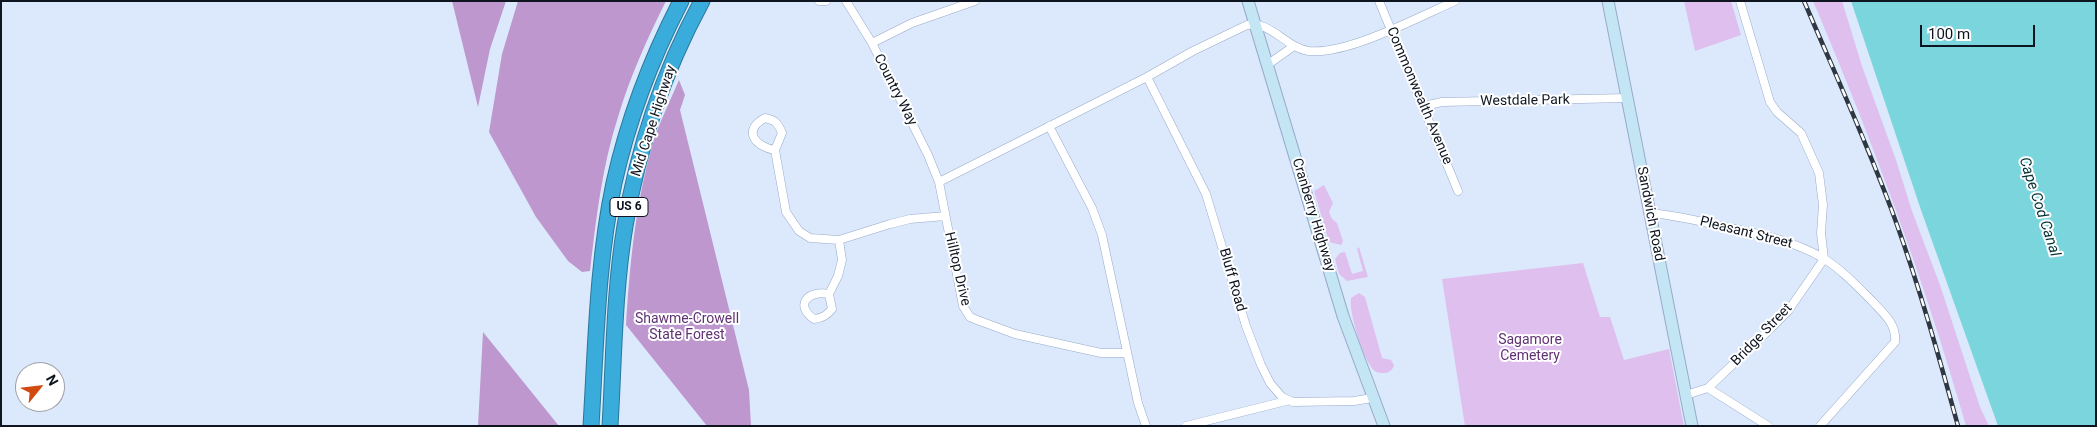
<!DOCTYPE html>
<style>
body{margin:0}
#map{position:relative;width:2097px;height:427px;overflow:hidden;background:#dce9fc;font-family:Roboto,sans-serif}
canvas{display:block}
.frame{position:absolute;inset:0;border:2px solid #0e1520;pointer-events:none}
.north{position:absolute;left:15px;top:362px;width:50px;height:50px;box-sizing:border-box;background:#fff;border:1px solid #9fa1a6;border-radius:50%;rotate:61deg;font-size:14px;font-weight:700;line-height:20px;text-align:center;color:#0e1520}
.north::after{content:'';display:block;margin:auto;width:18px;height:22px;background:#d14b10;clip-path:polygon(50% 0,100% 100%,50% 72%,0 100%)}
.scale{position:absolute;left:1920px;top:25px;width:115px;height:22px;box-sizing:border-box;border:2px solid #0e1520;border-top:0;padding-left:6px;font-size:15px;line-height:18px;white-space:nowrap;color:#0e1520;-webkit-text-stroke:4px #fff;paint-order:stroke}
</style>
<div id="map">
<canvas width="2097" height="427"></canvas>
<div class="frame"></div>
<div class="north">N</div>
<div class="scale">100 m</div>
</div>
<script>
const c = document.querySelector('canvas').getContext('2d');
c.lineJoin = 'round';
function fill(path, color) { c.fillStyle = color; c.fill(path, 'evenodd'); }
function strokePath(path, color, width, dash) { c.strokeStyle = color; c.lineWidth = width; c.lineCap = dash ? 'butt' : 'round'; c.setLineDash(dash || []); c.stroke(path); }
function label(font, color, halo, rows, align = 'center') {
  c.font = font + ' Roboto,sans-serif'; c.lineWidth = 4; c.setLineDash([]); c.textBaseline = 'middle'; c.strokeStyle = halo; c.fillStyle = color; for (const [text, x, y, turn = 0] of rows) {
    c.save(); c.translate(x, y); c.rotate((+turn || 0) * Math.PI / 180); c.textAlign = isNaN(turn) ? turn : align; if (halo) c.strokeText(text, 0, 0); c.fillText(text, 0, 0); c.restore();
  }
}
fill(new Path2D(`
 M 1684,1 L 1731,1 L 1741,35 L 1695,51 Z
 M 1813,1 L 1842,1 L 1862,66 L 1896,160 L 1912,211 L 1940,285 L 1980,407 L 1989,426 L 1966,426 C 1924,279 1873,142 1813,1 Z
 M 1324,185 L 1333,203 L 1329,212 L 1332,219 L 1337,223 L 1343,241 L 1341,245 L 1329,242 L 1314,191 Z
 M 1359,247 L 1368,277 L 1347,281 L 1339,274 L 1335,259 L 1340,253 L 1345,252 L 1352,274 L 1363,271 L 1357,249 Z
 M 1583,263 L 1600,317 L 1610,317 L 1624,360 L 1669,349 L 1684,426 L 1465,426 L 1442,279 Z
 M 1359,293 L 1365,297 L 1382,358 L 1391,360 L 1394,365 C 1392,374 1383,374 1376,372 C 1365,366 1348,311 1351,298 Z`), '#dfbfee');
fill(new Path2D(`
 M 452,1 L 506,1 L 490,49 L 478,107 Z
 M 518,1 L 666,1 C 647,39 630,77 618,117 C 602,167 596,219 590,271 L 582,272 L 568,261 L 536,217 L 489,132 L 502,54 Z
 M 679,80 L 685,95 L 680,110 L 749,390 L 751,426 L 707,426 L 626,325 C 630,261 636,198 655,136 C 662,117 671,99 679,80 Z
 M 483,332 L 559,426 L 478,426 Z`), '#bd97ce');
fill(new Path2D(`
 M 1851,1 L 2096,1 L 2096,426 L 1998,426 L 1921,210 Z`), '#7ad5dc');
const minor = new Path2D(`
 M 819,1 L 826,1
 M 846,1 L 872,43 L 928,155 L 939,182
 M 1379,1 L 1458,191
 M 872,43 L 912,23 L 975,1
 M 1267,65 L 1294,46
 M 1147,77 L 1206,194 L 1246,326 L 1261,365 L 1270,383 L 1282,397 L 1293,402 L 1354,401 L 1372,398
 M 1424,106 L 1442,102 L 1627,98
 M 1049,126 L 1092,208 L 1102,235 L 1138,403 L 1146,426
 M 775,150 C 755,147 742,130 765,118 C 775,120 778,123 782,133 L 775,150 L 786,212 L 799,231 L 810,238 L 839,240 L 890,224 L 910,219 L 945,216
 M 1650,213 C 1675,215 1700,221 1725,227 C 1759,234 1792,240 1823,258 C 1841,269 1857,286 1872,301 C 1883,313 1897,324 1895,342 L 1820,426
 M 829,294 C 806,290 795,306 814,319 C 823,318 827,315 832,309 L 829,294 L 838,276 L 842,260 L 839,240
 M 1127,353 L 1101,353 L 1015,334 L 977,320 L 970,317 L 963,306 L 939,182 L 1147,77 L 1193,51 L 1247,25 C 1270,20 1286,48 1309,51 C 1347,55 1419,17 1455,1
 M 1708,388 L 1768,426
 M 1686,395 L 1708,388 L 1771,328 L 1788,311 L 1824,259 L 1821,233 L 1823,205 L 1819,173 L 1801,133 L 1777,112 L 1770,102 L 1740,1
 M 1186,426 L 1286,401`);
const secondary = new Path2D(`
 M 1248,1 L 1343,316 L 1384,426
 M 1608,1 L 1692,426`);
const motorway = new Path2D(`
 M 591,426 C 596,345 597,263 614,183 C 628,120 651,59 681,1
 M 610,426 C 614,359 614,292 625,226 C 638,148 664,71 702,1`);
strokePath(minor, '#97aac9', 9);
strokePath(secondary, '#97aac9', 13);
strokePath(motorway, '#2b779a', 17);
strokePath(minor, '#fff', 8);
strokePath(secondary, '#c4e6f4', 11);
strokePath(motorway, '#3aacdc', 15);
const rail = new Path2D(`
 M 1804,1 C 1835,74 1869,147 1896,222 C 1920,289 1939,357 1958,426`);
strokePath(rail, '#2f3743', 4.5);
strokePath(rail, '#fff', 2.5, [8]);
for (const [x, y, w] of [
 [629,207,38]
]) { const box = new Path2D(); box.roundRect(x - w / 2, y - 9.5, w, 19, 4); c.fillStyle = '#fff'; c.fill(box); strokePath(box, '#0e1520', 1); }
label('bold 12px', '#0e1520', null, [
 ["US 6",629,207]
]);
label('14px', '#0e1520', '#fff', [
 ["Country Way",895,90,63],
 ["Commonwealth Avenue",1419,96,67],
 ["Westdale Park",1525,101,-1],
 ["Mid Cape Highway",654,121,-72],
 ["Sandwich Road",1650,214,79],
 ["Cranberry Highway",1313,215,73],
 ["Pleasant Street",1746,233,14],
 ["Hilltop Drive",957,269,77],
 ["Bluff Road",1232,280,74],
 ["Bridge Street",1762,335,-46]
]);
label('14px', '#603173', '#fff', [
 ["Shawme-Crowell",687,319],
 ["State Forest",687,335],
 ["Sagamore",1530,340],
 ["Cemetery",1530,356]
]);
label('italic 15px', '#043336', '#fff', [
 ["Cape Cod Canal",2039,207,72]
]);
</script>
